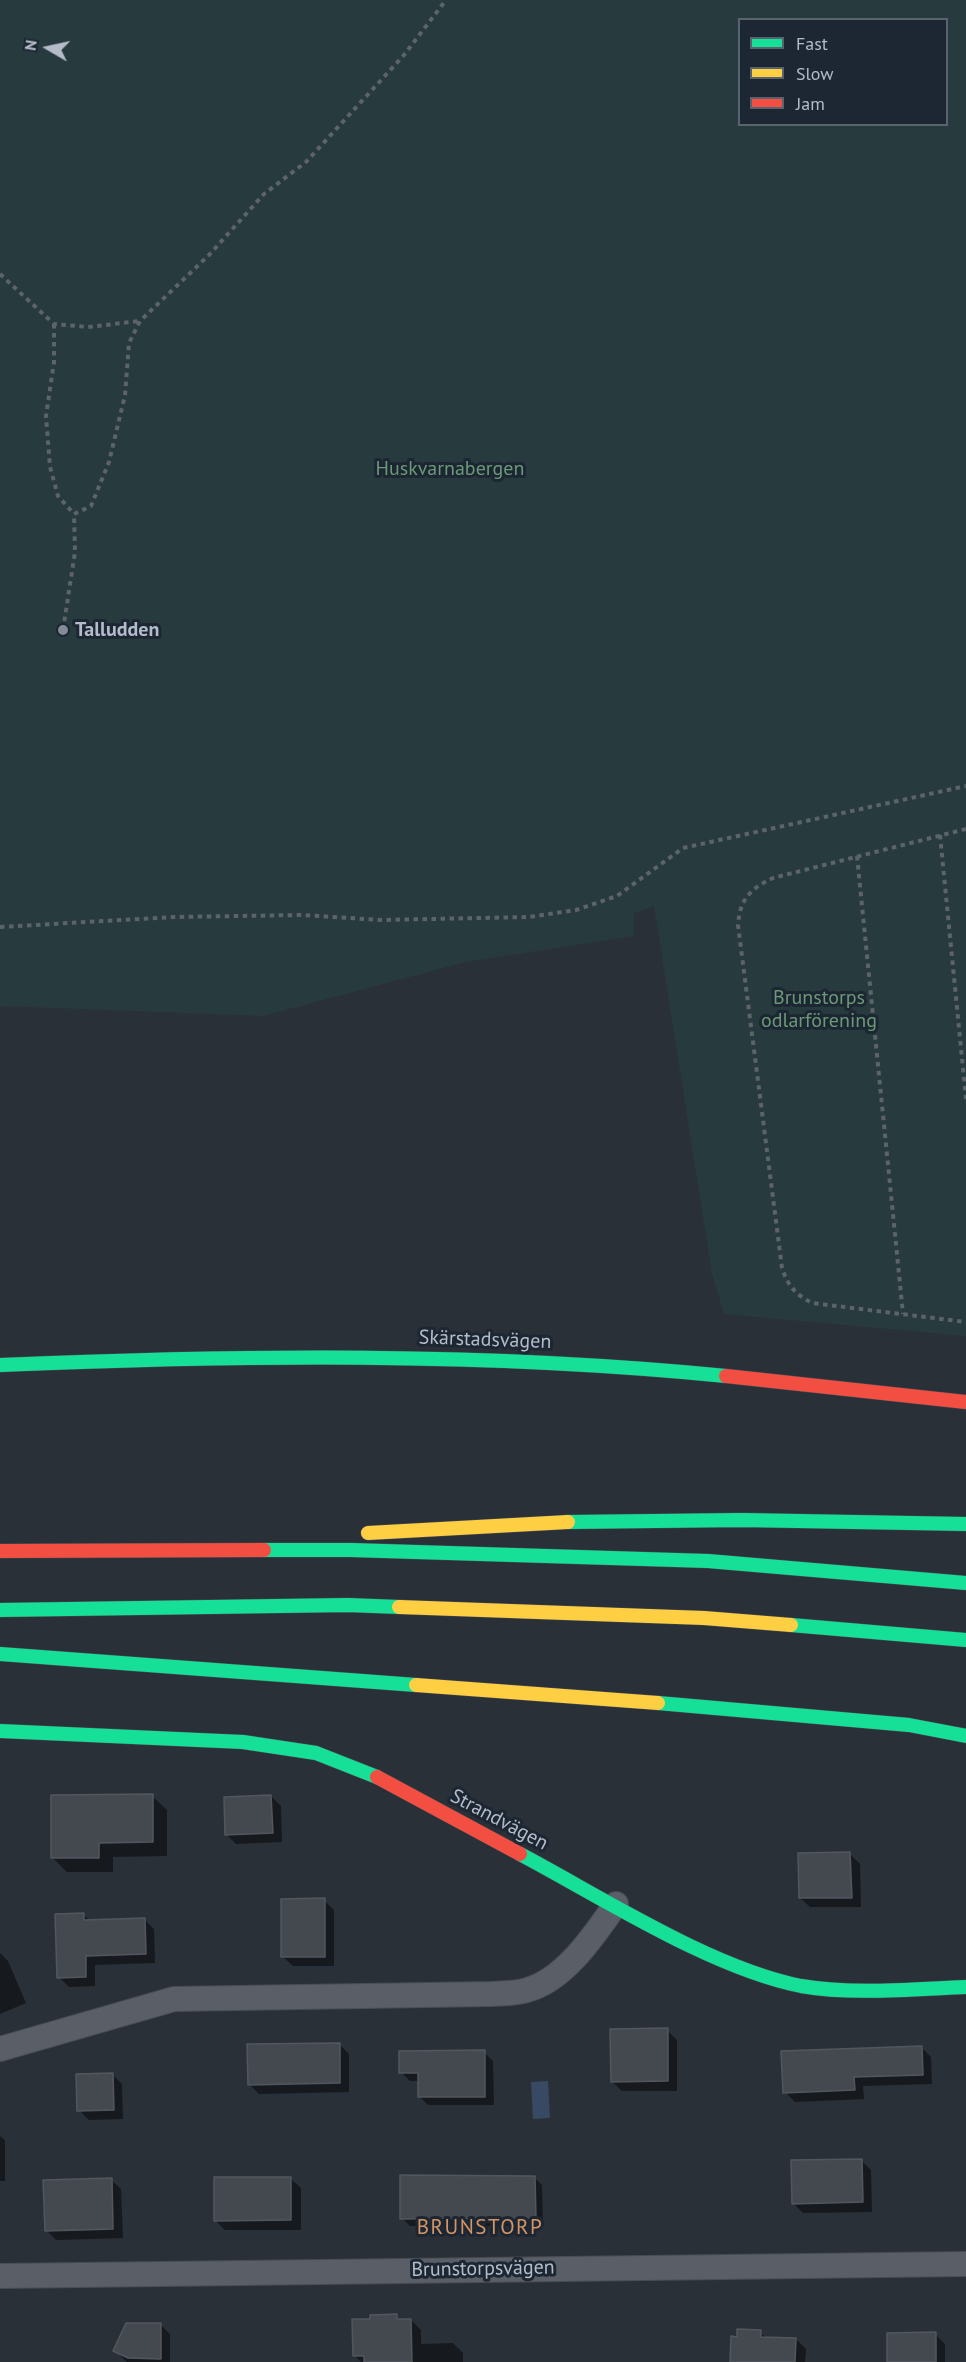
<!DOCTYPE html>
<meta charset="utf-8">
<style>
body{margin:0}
#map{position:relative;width:966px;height:2362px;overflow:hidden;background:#2a3038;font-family:"PT Sans",sans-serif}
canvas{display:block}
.legend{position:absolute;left:738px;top:18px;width:210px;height:108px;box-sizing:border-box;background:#1d2633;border:2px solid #59626f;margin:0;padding:8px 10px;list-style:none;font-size:18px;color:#b4bcc9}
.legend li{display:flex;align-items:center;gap:12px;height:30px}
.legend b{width:30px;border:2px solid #59626f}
.north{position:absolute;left:18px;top:18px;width:60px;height:60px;-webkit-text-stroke:4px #1d2633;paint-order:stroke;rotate:279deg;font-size:16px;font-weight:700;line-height:24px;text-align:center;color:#b4bcc9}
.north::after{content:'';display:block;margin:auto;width:21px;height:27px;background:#b4bcc9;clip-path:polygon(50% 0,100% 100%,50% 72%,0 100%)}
</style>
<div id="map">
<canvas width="966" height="2362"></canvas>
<ul class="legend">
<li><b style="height:8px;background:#16e098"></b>Fast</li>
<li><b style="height:8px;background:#ffcf43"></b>Slow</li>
<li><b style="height:8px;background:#f24e42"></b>Jam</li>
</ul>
<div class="north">N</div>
</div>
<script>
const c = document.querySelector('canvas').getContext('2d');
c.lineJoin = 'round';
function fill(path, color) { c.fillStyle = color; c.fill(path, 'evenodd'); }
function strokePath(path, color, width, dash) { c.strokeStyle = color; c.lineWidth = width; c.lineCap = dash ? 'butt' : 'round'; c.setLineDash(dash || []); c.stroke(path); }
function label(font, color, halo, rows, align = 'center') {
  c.font = font + ' "PT Sans",sans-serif'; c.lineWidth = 6; c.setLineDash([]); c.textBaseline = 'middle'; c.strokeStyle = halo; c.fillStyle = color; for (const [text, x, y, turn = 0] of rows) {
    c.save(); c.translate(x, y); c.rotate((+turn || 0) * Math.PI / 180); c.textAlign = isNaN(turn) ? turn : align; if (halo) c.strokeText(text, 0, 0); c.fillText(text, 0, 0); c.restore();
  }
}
fill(new Path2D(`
 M 0,0 L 966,0 L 966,1336 L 724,1314 L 712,1274 L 654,906 L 634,913 L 634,936 L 466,962 L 263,1016 L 0,1006 ZM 740,20 L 946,20 L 946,124 L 740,124 Z`), '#273a3e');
fill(new Path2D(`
 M 548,2081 L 550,2118 L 533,2119 L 531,2082 Z`), '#384963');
fill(new Path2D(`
 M 152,1796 L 167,1810 L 167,1856 L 113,1857 L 113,1872 L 67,1872 L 53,1858 Z
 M 271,1796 L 281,1806 L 282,1842 L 236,1844 L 226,1834 Z
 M 850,1854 L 860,1864 L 861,1907 L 810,1907 L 800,1898 Z
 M 324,1900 L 334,1910 L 334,1966 L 293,1966 L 283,1957 Z
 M 84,1915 L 90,1921 L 144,1919 L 154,1929 L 155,1963 L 95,1965 L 95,1986 L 69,1987 L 59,1977 Z
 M 0,1953 L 8,1961 L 26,2003 L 0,2014 Z
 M 667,2030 L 677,2040 L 677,2091 L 622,2091 L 612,2082 Z
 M 339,2044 L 349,2054 L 349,2092 L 259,2094 L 249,2084 Z
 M 921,2047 L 931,2057 L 932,2084 L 863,2086 L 864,2099 L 795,2102 L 785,2092 Z
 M 484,2052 L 493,2061 L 494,2105 L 428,2105 L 419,2096 L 419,2081 L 410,2081 L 401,2072 Z
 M 113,2075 L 122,2084 L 123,2119 L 89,2120 L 79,2110 Z
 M 0,2136 L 5,2140 L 5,2181 L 0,2181 Z
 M 861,2160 L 871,2170 L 872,2212 L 803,2213 L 793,2203 Z
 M 534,2177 L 542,2185 L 543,2226 L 410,2226 L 402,2218 Z
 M 291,2179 L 301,2188 L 301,2230 L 225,2230 L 215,2220 Z
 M 111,2180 L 121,2189 L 123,2238 L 56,2240 L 47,2231 Z
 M 396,2316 L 401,2320 L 411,2320 L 421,2330 L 421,2344 L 453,2343 L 463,2353 L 463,2362 L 361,2362 L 354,2355 L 371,2320 Z
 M 160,2324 L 170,2334 L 170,2362 L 127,2362 L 115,2351 Z
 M 760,2332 L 767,2339 L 796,2339 L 806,2349 L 805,2362 L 731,2362 L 738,2338 Z
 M 935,2334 L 945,2344 L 945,2362 L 889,2362 Z`), '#0007');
const building = new Path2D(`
 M 153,1794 L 153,1842 L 99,1843 L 99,1858 L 51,1858 L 51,1795 Z
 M 271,1795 L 273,1833 L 225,1835 L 224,1797 Z
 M 850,1852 L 852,1898 L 799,1898 L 798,1853 Z
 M 325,1898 L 325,1957 L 281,1957 L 281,1899 Z
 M 84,1913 L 84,1920 L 145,1918 L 146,1954 L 86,1956 L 86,1977 L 57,1978 L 55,1914 Z
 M 668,2028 L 668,2081 L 611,2082 L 610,2029 Z
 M 340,2043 L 340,2083 L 248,2085 L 247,2044 Z
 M 922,2046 L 923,2075 L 854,2077 L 855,2090 L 783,2093 L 781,2051 Z
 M 485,2050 L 485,2097 L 418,2097 L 418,2073 L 399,2073 L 399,2051 Z
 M 113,2073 L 114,2110 L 77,2111 L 76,2074 Z
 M 862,2159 L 863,2202 L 792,2204 L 791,2160 Z
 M 400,2175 L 535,2176 L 536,2218 L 400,2219 Z
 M 214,2177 L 291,2177 L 291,2220 L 214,2221 Z
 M 112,2178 L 113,2229 L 45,2231 L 43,2180 Z
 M 397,2314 L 397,2319 L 411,2319 L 412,2362 L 364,2362 L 364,2356 L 353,2356 L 352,2319 L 370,2319 L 370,2315 Z
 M 126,2323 L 161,2323 L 161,2359 L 128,2358 L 113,2351 Z
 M 737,2329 L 761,2330 L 761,2337 L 796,2338 L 795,2362 L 730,2362 L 731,2336 L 737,2337 Z
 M 936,2332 L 936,2362 L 887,2362 L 887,2333 Z`);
fill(building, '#444950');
strokePath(building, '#52575f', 1.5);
const street = new Path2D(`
 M 0,2049 L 174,1999 L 490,1994 C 502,1993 516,1994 527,1990 C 565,1980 595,1934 616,1904
 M 0,2276 L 966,2264`);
const fast = new Path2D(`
 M 0,1365 C 245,1355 482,1352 726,1376
 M 568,1522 L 742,1520 L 966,1524
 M 264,1550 L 351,1550 L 708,1561 L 966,1583
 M 0,1610 L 348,1605 L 399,1607
 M 791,1625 L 966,1640
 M 0,1654 L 416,1685
 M 658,1703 L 909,1725 L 966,1736
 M 0,1731 L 243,1742 L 316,1753 L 377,1777
 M 520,1854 C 603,1898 711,1968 801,1986 C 853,1995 914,1989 966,1987`);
const slow = new Path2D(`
 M 368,1533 L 568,1522
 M 399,1607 L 704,1618 L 791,1625
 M 416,1685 L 658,1703`);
const jam = new Path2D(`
 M 726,1376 L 966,1402
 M 0,1551 L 264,1550
 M 377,1777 L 520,1854`);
strokePath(street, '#484c53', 26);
strokePath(fast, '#484c53', 15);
strokePath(slow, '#484c53', 15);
strokePath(jam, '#484c53', 15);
strokePath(new Path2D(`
 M 0,274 L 54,324 L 88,327 L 140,321
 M 54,324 L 54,362 L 46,416 L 50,467 L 58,496 L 74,514 L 91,506 L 109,462 L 125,395 L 129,343 L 140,321 L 209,255 L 264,194 L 306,162 L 404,55 L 446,0
 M 63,630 L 75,552 L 74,514
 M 966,829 L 773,878 C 750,889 740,899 738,925 L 782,1268 C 788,1286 795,1294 812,1303 L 966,1322
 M 940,835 L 966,1099
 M 857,856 L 903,1314
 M 0,927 L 173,917 L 302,915 L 381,920 L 529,917 L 576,910 L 617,896 L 683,848 L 966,786`), '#5d636a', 4, [4.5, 4.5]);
strokePath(street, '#5a5e66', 24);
strokePath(fast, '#16e098', 14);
strokePath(slow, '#ffcf43', 14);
strokePath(jam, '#f24e42', 14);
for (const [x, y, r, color] of [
 [63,630,6,"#848b96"]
]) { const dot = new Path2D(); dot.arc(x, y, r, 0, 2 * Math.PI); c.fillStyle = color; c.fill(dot); strokePath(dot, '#1d2633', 2); }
label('20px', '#6b9a76', '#1d2633', [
 ["Huskvarnabergen",450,469],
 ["Brunstorps",819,998],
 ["odlarförening",819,1021]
]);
label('bold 20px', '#b4bcc9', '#1d2633', [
 ["Talludden",75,630]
], 'left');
label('20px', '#b4bcc9', '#1d2633', [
 ["Skärstadsvägen",485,1340,2],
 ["Strandvägen",499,1820,28],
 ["Brunstorpsvägen",483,2269,-1]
]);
c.letterSpacing = '1.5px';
label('21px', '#d59563', '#1d2633', [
 ["BRUNSTORP",480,2228]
]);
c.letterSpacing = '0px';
</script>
